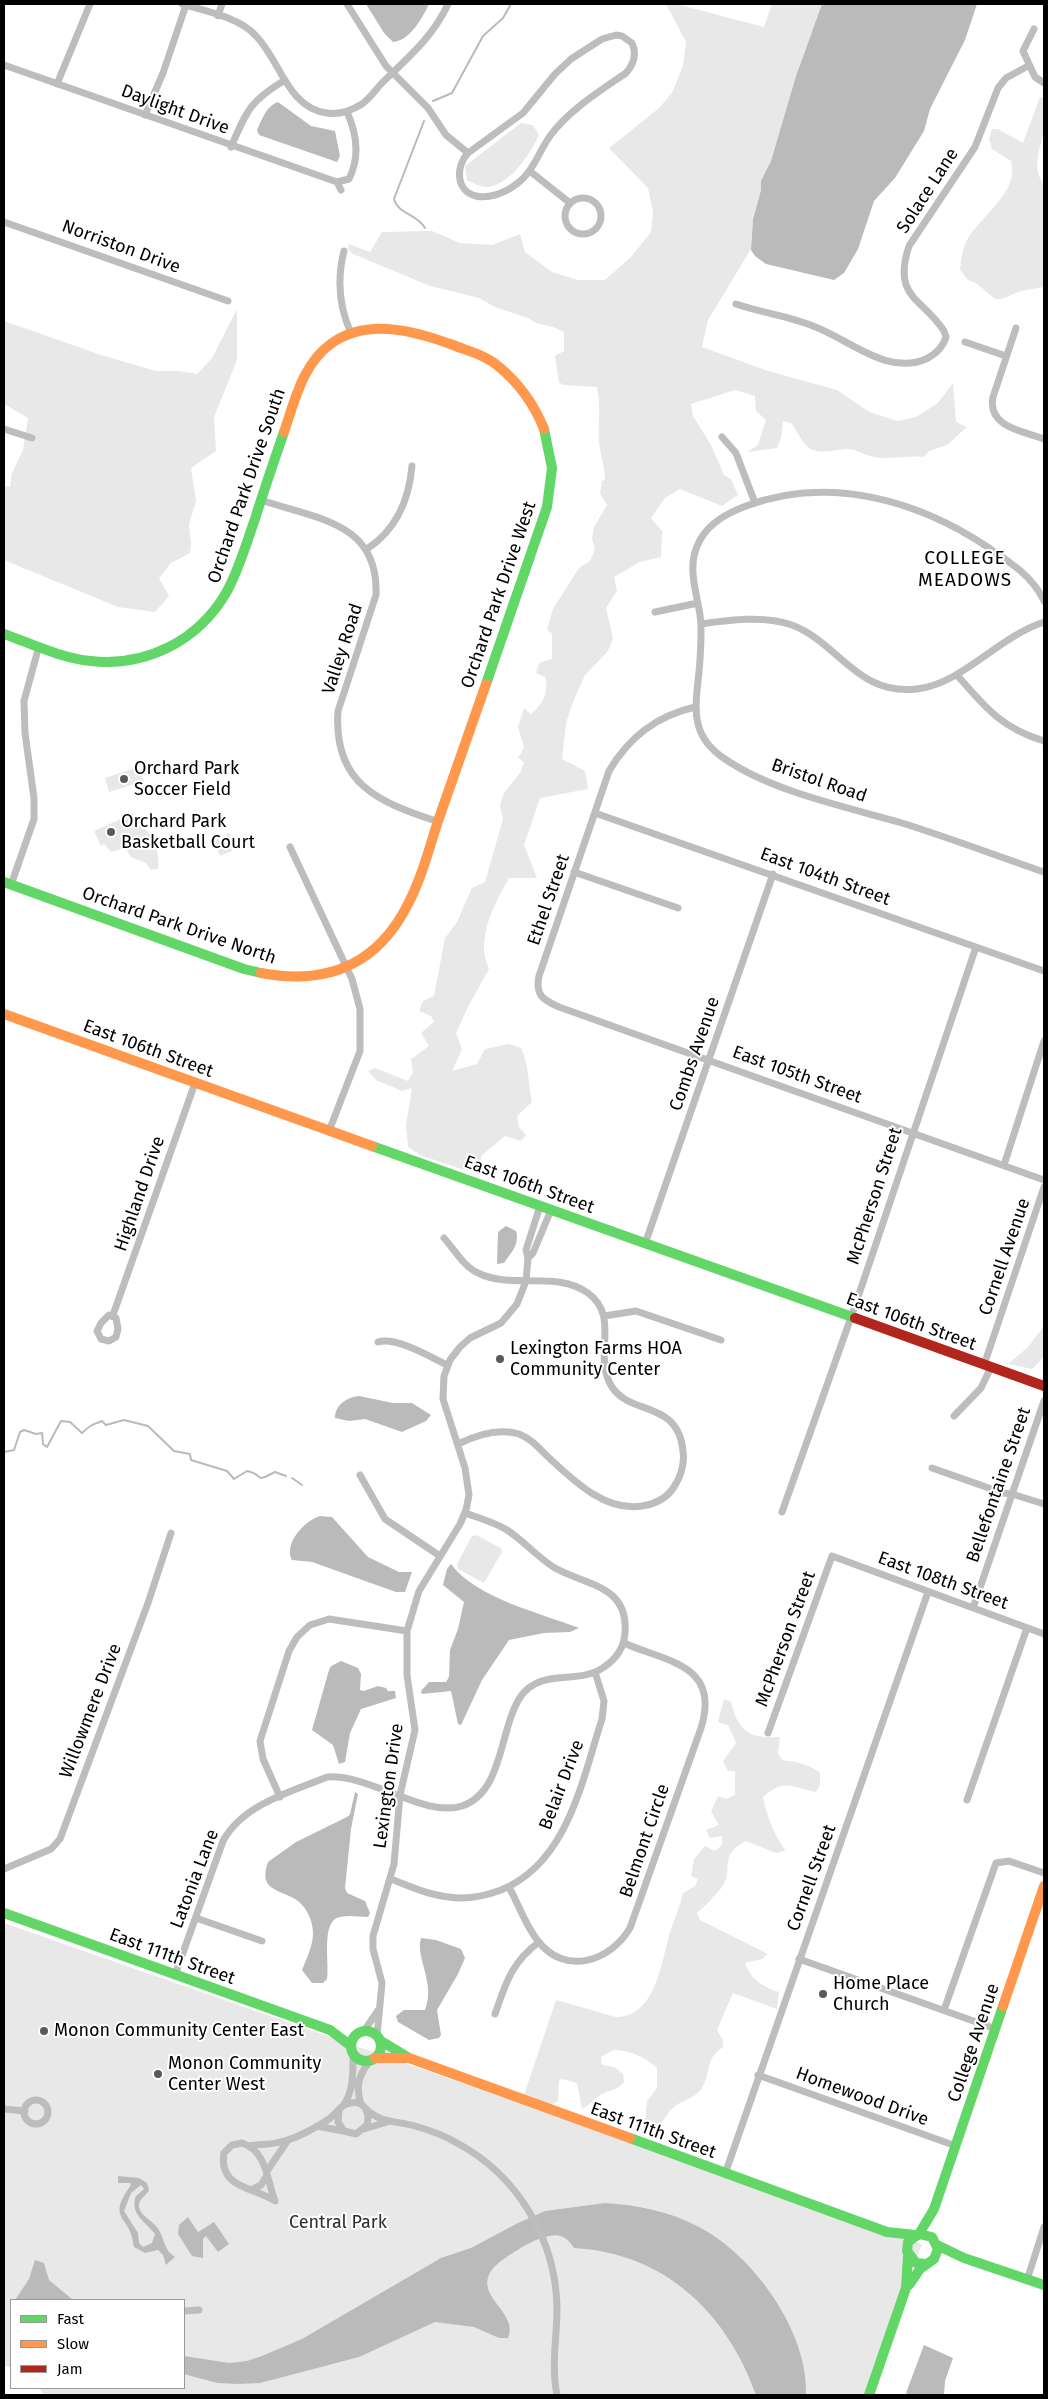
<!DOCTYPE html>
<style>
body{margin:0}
#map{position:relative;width:1048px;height:2399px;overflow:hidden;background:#fff;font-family:"Fira Sans",sans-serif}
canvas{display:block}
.frame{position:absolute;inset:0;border:5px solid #000;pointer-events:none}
.legend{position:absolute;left:10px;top:2299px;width:175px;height:90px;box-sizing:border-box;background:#fff;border:1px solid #999;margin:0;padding:6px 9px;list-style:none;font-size:15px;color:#000}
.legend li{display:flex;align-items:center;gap:10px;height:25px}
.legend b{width:25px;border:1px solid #999}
</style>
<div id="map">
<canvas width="1048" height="2399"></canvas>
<div class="frame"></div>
<ul class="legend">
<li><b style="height:6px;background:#63d668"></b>Fast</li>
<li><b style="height:6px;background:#ff974d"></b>Slow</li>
<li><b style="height:6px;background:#b3261e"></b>Jam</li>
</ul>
</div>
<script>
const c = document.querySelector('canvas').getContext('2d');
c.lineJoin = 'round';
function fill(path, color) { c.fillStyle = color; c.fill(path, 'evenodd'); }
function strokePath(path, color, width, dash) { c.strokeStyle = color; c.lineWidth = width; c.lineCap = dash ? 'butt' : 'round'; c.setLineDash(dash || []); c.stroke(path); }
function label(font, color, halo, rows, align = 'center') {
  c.font = font + ' "Fira Sans",sans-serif'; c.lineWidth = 4; c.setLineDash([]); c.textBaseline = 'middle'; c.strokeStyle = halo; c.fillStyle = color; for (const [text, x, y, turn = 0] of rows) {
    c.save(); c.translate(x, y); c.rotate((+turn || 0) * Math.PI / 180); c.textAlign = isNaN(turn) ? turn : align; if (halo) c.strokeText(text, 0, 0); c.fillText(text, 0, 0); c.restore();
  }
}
fill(new Path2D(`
 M 666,4 L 676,4 L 764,27 L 772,4 L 822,4 L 796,76 L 771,161 L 762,181 L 761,190 L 753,218 L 751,249 L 708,320 L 702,347 L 768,371 L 837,390 L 869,412 L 897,421 L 916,417 L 938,403 L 953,383 L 956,422 L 967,427 L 947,445 L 929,451 L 924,457 C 907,455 891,460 874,457 C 865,456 856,449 848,449 C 836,449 825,454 813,450 C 802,446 798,431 791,423 L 783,421 L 781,438 L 777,448 L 747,452 L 758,445 L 766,420 L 756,411 L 755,396 L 735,390 L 691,404 L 693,416 L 711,445 L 724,475 L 731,479 L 738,495 L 722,506 L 680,489 L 665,498 L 651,518 L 662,531 L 661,557 L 640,562 L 614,577 L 617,591 L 606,608 L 613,638 L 608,651 L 585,675 L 573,702 L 566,723 L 562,759 L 585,771 L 588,789 L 540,798 L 524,845 L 537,878 L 509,878 C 494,905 475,939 489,969 L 469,1005 L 456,1033 L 462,1049 L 452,1071 L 477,1064 L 485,1049 L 509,1044 L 521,1048 C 529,1063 528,1084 532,1102 L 517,1116 L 519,1127 L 526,1135 L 521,1141 L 505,1136 L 481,1156 L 481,1167 L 467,1171 L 420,1155 L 408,1147 L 406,1125 L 412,1088 L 402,1091 L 376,1080 L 368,1071 L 375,1068 L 408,1081 L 413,1072 L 411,1059 L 429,1046 L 421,1033 L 434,1022 L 431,1016 L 419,1011 L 423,1001 L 434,996 L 445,938 L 457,922 L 472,888 L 485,882 L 503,819 L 500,805 L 504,793 L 520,773 L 524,762 L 518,758 L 524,748 L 518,727 L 524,708 L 531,714 C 543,704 549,693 545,677 L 536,673 L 539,663 L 552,659 L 552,634 L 547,629 L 553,609 L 579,568 L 590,561 L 595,549 L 592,539 L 594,527 L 607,505 L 600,494 L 602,481 L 605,480 C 605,467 600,455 599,441 C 598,422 601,405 597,387 L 563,385 L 559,382 L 555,356 L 564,351 L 564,332 L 553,327 L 536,323 L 528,318 L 495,307 L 479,298 L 430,286 L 353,254 L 348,249 L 349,244 L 370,252 L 382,232 L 432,231 L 460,243 L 492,245 L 520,234 L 525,252 L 552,272 L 578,280 L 605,280 L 631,257 L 651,232 L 653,212 L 648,188 L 609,148 L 658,109 L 672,93 L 683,66 L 686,42 Z
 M 1040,97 L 1044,98 C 1044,108 1046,121 1044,131 C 1040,150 1031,167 1044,185 L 1044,287 L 1021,291 L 1001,299 L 995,299 L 976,283 L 968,280 L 960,270 C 961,260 963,248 967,240 C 981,215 1020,192 1011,161 L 992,149 L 989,139 L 992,129 L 998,129 L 1023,143 Z
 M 521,123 L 533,125 L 539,135 C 531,153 513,180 493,186 C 484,189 475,184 467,180 L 465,166 Z
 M 237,309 L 237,360 L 214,417 L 216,451 L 191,468 L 196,501 L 189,525 L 191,544 L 190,553 L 171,563 L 159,578 L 169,596 L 155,612 L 118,607 L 4,560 L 4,486 L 10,487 L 12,473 L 23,450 L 28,418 L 4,404 L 4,321 L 101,355 L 156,371 L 180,371 L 197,374 L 212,358 Z
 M 138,767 L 144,781 L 109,792 L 105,778 Z
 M 123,818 C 146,817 162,850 158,869 L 151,870 L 146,863 L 131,857 L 125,848 L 111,852 L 104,844 L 101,846 L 94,831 Z
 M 229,833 L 234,844 L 230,846 L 232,851 L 220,856 L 214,842 Z
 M 1044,1326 L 1044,1357 L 1032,1369 L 1008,1364 L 1027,1348 Z
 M 476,1535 L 501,1548 L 502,1552 L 484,1583 L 458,1569 L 457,1564 L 472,1536 Z
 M 724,1699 L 731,1702 C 738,1731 749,1739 780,1737 L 778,1753 L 782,1760 C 795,1762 810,1764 820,1773 L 820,1785 L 816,1792 C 791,1787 785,1778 763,1797 C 765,1811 776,1840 786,1850 L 776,1853 L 746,1841 C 717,1856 735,1868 722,1887 C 715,1896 705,1906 697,1913 L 700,1920 L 768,1954 L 762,1959 L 745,1963 C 752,1981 762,1986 779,1992 L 777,2009 L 733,1993 L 717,2030 L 723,2040 L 723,2047 C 704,2060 712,2071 702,2088 C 695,2099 681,2100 673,2108 C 664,2116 663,2126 652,2130 L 645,2121 L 647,2101 L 657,2088 L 657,2068 C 648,2059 630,2050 616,2050 C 612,2050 606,2054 601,2057 L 602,2065 L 614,2067 L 623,2074 L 624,2082 C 614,2093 609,2089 599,2096 C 592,2100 590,2106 582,2109 L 577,2083 L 562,2079 L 559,2081 L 558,2101 L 551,2105 L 523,2098 L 556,2000 L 616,2017 C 656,2017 661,1962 670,1933 C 674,1919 680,1907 683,1893 L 695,1886 L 698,1879 L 691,1876 L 694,1859 L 705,1846 L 715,1851 L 722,1845 L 722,1836 L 710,1838 L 706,1830 L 719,1825 L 711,1811 L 718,1796 L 726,1799 L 735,1795 L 735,1771 L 728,1771 L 723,1761 L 736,1743 L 728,1725 L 718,1722 Z
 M 4,1923 L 922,2244 L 865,2395 L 44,2395 L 39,2388 L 184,2388 L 184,2300 L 11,2300 L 11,2368 L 4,2365 Z`), '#e8e8e8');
fill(new Path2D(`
 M 366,4 L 429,4 C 423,17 410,41 393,42 L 384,33 Z
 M 822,4 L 977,4 L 965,40 L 930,109 L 924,131 L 895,178 L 874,201 L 858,249 L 844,273 L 834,280 L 766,264 L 755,256 L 751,250 L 753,219 L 761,190 L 761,181 L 771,161 L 796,76 Z
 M 278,102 L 311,126 L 335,131 L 340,156 L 337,162 L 259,135 L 257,130 C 262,120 266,106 278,102 Z
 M 506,1226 L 516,1231 C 520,1244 511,1253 504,1263 L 497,1264 L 498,1232 Z
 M 359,1396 L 393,1403 L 412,1403 L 431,1415 L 426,1421 L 402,1432 L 365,1419 L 349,1421 L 335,1418 C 335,1405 347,1397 359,1396 Z
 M 320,1516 L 332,1517 L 368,1557 L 399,1572 L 412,1572 L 405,1592 L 396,1592 L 312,1562 L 292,1560 C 283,1544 305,1520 320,1516 Z
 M 451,1564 C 476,1598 540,1613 579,1628 L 570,1632 L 544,1633 L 509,1640 L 482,1680 L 461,1725 L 458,1724 L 451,1691 L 422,1694 L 421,1691 L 429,1682 L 446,1682 L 449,1677 L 450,1650 L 458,1629 L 464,1602 L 443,1585 L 447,1569 Z
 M 341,1661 L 358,1668 L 361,1674 L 360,1690 L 364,1691 L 378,1686 L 386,1688 L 388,1691 L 395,1691 L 396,1698 L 361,1709 L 350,1733 L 345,1762 L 339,1764 L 333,1745 L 312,1730 L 329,1670 L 331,1666 Z
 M 355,1792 L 358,1794 L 351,1829 L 345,1888 L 347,1893 L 365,1901 L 370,1913 L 368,1917 C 359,1917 349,1915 340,1917 C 320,1920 330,1966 327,1979 L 323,1983 L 312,1983 L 302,1970 C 307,1958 313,1945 313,1933 C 313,1921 306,1905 295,1899 C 278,1889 258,1890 268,1862 L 296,1842 L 347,1817 L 350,1814 Z
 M 421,1938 L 436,1940 L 461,1949 L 465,1958 L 458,1974 L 437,2010 L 441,2035 L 439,2038 L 429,2040 L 398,2022 L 396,2016 L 404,2010 L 425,2010 C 436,1983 415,1958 421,1938 Z
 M 118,2176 L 139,2178 L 147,2183 L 149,2190 C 146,2196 138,2199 139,2207 C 141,2217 155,2222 159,2230 C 165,2241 164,2250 175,2257 L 166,2265 L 163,2255 L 158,2250 L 145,2253 L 134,2247 C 131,2214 105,2221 131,2185 L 130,2183 L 118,2183 ZM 141,2185 L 144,2189 L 136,2196 C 129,2214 146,2222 155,2234 L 152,2243 L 143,2247 L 139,2243 L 138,2233 L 124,2211 L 131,2193 Z
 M 605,2203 C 637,2205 668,2211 697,2226 C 752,2253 809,2332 806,2395 L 756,2395 C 727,2313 665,2253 574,2248 C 568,2238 561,2233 549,2236 C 532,2240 522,2247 508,2256 C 455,2290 522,2309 508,2338 L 499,2338 L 474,2327 L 435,2322 L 359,2357 L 260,2383 L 238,2384 L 217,2383 L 184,2374 L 184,2356 L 229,2363 L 247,2361 L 262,2356 L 302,2339 L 441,2258 L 471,2248 L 518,2223 L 545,2211 Z
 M 188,2217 L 198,2232 L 214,2222 L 229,2244 L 218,2252 L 206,2236 L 203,2239 L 203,2258 L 192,2256 L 178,2234 L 179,2225 Z
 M 35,2260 L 44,2263 L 49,2280 L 73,2300 L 15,2300 L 29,2279 Z
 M 924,2345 L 953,2358 L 945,2381 L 944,2395 L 909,2395 L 906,2393 Z`), '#bababa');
strokePath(new Path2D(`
 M 433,101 L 452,93 L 483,36 L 503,18 L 511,4
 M 424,121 L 394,199 C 398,214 417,214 425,228
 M 4,1452 L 14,1450 L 20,1432 L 24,1430 L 36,1434 L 42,1433 L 43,1444 L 47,1447 L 61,1421 L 70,1422 L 82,1433 C 91,1425 91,1425 102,1421 L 106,1425 L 124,1420 L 148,1426 L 174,1451 L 190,1454 L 191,1460 L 227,1471 L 234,1479 L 247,1471 C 266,1475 252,1484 275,1472 L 286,1476
 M 292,1478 L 302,1485`), '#bababa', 2);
strokePath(new Path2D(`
 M 182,4 C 205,11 238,17 255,35 C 280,59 287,108 327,113 C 340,115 351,111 362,104 C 372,97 377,87 386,79 C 410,56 434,35 448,4
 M 347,4 L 386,66 L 428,108 L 446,135 L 468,153
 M 218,16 L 222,4
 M 1034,29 L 1023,51 L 1035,77 L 1044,83
 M 616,35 L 622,36 L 632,43 C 637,54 634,64 626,73 C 600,91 569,110 550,136 C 538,153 533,173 515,185 C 505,193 488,199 476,196 C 455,191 456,165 468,153 L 523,113 L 555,74 L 571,59 L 602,39 Z
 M 4,65 L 337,182 L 349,179 C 360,157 357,134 347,112
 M 57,84 L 90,4
 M 145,115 L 163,73 L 186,5
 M 231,147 C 247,110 250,101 285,80
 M 531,172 L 570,203
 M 337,182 L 341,190
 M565 216a18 18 0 1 1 36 0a18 18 0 1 1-36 0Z
 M 4,222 L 228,301
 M 344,251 C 337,279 339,307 351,333
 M 736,304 C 762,313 789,316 813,326 C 849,339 887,376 926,359 C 936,354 943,347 946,337 L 944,331 C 922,297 892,298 909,246 L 975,147 L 998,88 L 1006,78 L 1028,66
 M 1016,328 L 993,397 C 987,427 1023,431 1044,439
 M 965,342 L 1006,356
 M 4,429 L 32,438
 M 722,437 L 736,453 L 755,503
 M 261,500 C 317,519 379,522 376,595 L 338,711 C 333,784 378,802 439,822
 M 367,549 C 396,530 409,500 412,466
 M 1044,601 C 1033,577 1010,562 989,548 C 918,500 829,475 746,506 C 728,513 710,522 700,540 C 686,565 696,589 700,615 C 702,630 701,644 700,659 C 698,699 684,732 725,759 C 773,792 847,807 902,823 C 950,838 997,856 1044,872
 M 655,612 L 698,603
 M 701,624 C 728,620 765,615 792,625 C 839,643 857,696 917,689 C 962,684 998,637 1044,622
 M 957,675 C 985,707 1001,728 1044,741
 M 695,707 C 656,716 629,737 609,771 L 539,976 C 535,995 543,1000 559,1007 L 1044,1180
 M 595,813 L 1044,971
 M 290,847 L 352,979 L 360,1009 L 360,1051 L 329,1131
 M 574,872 L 678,908
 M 11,885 L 34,819 L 34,798 L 25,733 L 24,701 L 39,646
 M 1004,1165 L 1044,1041
 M 444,1238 C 454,1249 464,1267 478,1273 C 512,1290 556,1270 588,1293 C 621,1317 592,1356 612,1387 C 631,1416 678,1400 683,1451 C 685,1465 681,1476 674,1487 C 667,1498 655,1504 642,1506 C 604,1512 572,1479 546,1455 C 538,1447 530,1438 519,1434 C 499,1428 476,1435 458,1444
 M 645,1244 L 773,874
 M 528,1258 L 533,1253 L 551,1210
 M 109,1315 L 116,1318 L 118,1329 L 116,1337 L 109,1341 L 101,1339 L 97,1331 L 101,1323 Z
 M 113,1315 L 195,1083
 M 604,1316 L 636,1311 L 721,1340
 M 378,1342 C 395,1336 431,1357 447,1365
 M 984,1365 L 1044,1187
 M 954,1416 L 981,1388 L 991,1367
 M 932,1468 L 1003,1493 L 1012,1494 L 1044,1504
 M 360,1475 L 385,1519 L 440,1556
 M 782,1512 L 855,1306 L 976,947
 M 973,1608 L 1044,1401
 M 768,1733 L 832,1556 L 1044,1634
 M 280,1797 L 263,1759 L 260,1741 L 289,1651 L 297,1637 L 310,1625 L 329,1619 L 407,1631
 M 967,1800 L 1027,1628
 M 4,1869 L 51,1849 L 60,1839 L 148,1603 L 171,1533
 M 391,1879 C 409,1886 429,1895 449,1897 C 466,1900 485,1896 501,1890 C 568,1863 582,1780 602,1719 L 604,1701 L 595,1672
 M 509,1887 C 519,1905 525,1925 538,1941 C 565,1976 610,1962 630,1928 L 701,1728 C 721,1664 666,1662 624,1643
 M 196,1918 L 262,1941
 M 799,1959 L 996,2029
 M 175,1975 L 223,1841 C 243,1804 291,1792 327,1777 C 370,1774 424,1818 462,1806 C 504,1792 499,1728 521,1696 C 542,1667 578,1686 604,1667 C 616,1659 624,1648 625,1633 C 629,1585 585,1585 555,1568 C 537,1557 524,1541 507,1530 C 494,1522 479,1518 465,1513
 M 944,2010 L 996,1863 L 1009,1861 L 1044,1873
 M 495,2014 C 506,1983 511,1963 539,1942
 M 364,2031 L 379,2009
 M 377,2036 L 382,1983 L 373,1949 L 373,1936 L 394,1864 L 400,1795 L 415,1730 L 407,1675 L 407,1631 L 419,1591 L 460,1524 L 466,1510 L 469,1495 L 465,1468 L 443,1399 L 444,1376 L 450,1360 L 460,1347 L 470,1338 L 501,1323 L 517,1304 L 526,1281 L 528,1258 L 526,1250 L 540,1206
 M 758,2075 L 956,2146
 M24 2112a12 12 0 1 1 24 0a12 12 0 1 1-24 0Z
 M 361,2104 C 355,2086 359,2073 372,2059
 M 343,2106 C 354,2091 353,2071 353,2053
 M 365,2108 C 379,2123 397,2121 415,2126 C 429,2130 444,2135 457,2143 C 517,2175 556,2239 557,2308 C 557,2337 551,2366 557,2395
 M 4,2109 L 25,2111
 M 317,2126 L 343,2131
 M 364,2129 L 387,2122
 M 242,2143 C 267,2151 267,2181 275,2201 C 255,2187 218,2189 224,2153 L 232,2145 Z
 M 249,2146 C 259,2144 270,2145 280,2142 C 296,2139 315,2128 329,2119 C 336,2114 341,2104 350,2103 C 365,2100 370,2113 367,2125 L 356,2134 L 344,2131 L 338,2122 L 339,2111
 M 267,2171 L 288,2140
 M 725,2174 L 928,1592
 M 251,2190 L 261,2185 L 267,2175
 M 1027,2280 L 1044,2227
 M 184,2311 L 199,2310`), '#bdbdbd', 7);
strokePath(new Path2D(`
 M 4,634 C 32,644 61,658 91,661 C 146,667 198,641 226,593 C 239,570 246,544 255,519 C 264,490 274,461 284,432
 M 486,684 L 547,507 L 552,468 L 544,429
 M 4,882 L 244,969 L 261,973
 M 372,1146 L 855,1318
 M 4,1913 L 330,2030 L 351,2046
 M351 2046a15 15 0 1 1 30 0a15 15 0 1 1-30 0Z
 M 381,2041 L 406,2056
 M 630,2138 L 887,2232 L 915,2235
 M 919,2234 L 934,2209 L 1003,2006
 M 937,2245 L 964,2258 L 1044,2285
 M 909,2285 L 920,2269 L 934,2259 L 938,2249 L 932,2237 L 919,2234 L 908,2242 L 907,2251 L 916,2263 L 926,2264
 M 869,2395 L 906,2288 L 908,2256`), '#63d668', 10);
strokePath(new Path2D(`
 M 284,432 C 295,400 303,363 332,343 C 369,318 415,331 453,345 C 468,351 485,355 498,366 C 519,383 534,404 544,429
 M 261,973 C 325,985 376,966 407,906 C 421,880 429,849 438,821 C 454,775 470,730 486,684
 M 4,1014 L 372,1146
 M 1003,2006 L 1044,1886
 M 375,2058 L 409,2058 L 630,2138`), '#ff974d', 10);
strokePath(new Path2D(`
 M 855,1318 L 1044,1386`), '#b3261e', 10);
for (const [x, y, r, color] of [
 [124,779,5,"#595959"],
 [111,832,5,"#595959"],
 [500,1359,5,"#595959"],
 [823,1994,5,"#595959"],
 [44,2031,5,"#595959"],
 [158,2074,5,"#595959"]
]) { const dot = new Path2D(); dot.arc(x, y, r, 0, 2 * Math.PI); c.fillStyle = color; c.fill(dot); strokePath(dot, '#fff', 2); }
label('18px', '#000', '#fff', [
 ["Daylight Drive",175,110,20],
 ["Solace Lane",928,191,-57],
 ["Norriston Drive",121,247,20],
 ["Orchard Park Drive South",247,486,-71],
 ["Orchard Park Drive West",499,595,-71],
 ["Valley Road",343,649,-72],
 ["Bristol Road",819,781,19],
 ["East 104th Street",825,877,20],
 ["Ethel Street",549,900,-71],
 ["Orchard Park Drive North",179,926,19],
 ["East 106th Street",148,1049,20],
 ["Combs Avenue",695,1054,-71],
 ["East 105th Street",797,1075,20],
 ["East 106th Street",529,1185,20],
 ["Highland Drive",140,1194,-71],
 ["McPherson Street",875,1196,-72],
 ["Cornell Avenue",1005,1257,-71],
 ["East 106th Street",911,1322,20],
 ["Bellefontaine Street",999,1485,-71],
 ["East 108th Street",943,1581,20],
 ["McPherson Street",786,1639,-70],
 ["Willowmere Drive",91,1711,-69],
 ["Belair Drive",562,1785,-69],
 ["Lexington Drive",389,1786,-82],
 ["Belmont Circle",645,1841,-71],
 ["Cornell Street",812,1878,-70],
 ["Latonia Lane",195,1879,-69],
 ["East 111th Street",172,1957,20],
 ["College Avenue",974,2043,-71],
 ["Homewood Drive",862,2097,20],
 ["East 111th Street",653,2131,20]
]);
label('18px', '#000', '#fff', [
 ["Orchard Park",134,769],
 ["Soccer Field",134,790],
 ["Orchard Park",121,822],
 ["Basketball Court",121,843],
 ["Lexington Farms HOA",510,1349],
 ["Community Center",510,1370],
 ["Home Place",833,1984],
 ["Church",833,2005],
 ["Monon Community Center East",54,2031],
 ["Monon Community",168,2064],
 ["Center West",168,2085]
], 'left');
label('18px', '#2d2d2d', '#fff', [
 ["Central Park",338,2223]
]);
c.letterSpacing = '1px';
label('19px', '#000', '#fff', [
 ["COLLEGE",965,559],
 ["MEADOWS",965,581]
]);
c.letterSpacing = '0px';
</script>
